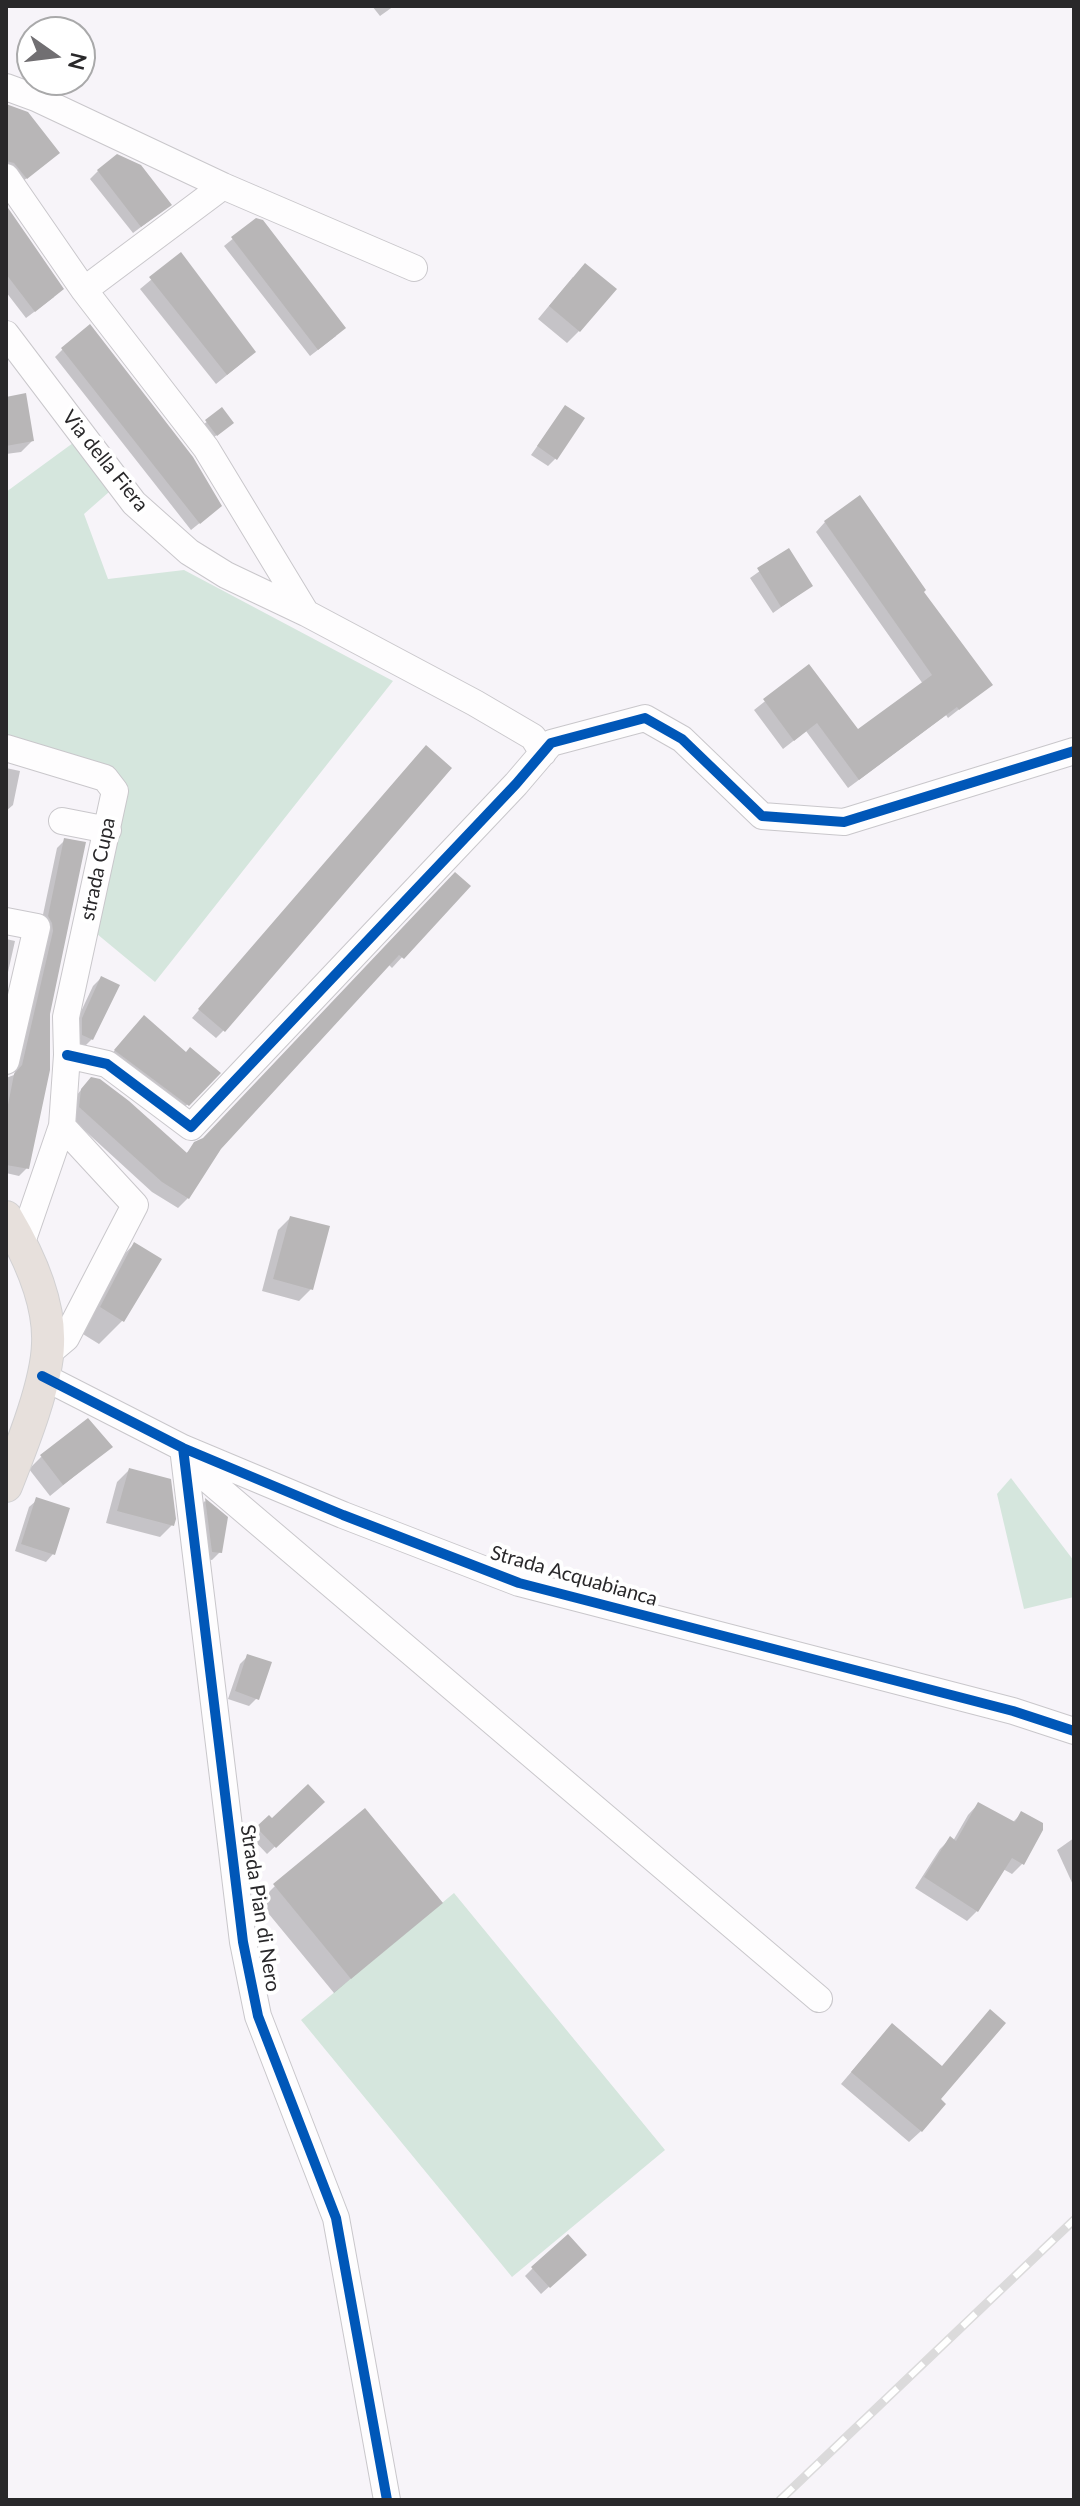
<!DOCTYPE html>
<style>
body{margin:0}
#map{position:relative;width:1080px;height:2506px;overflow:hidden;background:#f7f4f9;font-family:Lato,sans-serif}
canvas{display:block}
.frame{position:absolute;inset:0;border:8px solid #29282a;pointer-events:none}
.north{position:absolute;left:16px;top:16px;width:80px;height:80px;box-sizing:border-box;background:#fff;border:2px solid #a9a9aa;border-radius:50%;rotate:104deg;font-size:22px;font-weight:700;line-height:32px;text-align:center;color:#29282a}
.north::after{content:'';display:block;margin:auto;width:28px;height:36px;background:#716f72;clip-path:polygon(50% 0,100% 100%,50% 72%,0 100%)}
</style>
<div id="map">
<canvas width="1080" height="2506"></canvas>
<div class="frame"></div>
<div class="north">N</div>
</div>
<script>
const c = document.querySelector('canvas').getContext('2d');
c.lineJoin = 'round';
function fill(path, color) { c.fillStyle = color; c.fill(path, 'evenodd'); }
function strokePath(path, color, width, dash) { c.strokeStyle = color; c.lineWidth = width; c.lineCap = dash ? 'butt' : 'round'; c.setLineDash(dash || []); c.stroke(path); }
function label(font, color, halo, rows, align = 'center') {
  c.font = font + ' Lato,sans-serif'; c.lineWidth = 8; c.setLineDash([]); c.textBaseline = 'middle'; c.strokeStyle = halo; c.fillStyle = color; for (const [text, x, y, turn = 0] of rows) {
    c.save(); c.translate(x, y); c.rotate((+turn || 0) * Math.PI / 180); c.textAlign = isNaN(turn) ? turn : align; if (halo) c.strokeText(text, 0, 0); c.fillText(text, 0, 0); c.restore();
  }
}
fill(new Path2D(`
 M 73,443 L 109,492 L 84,514 L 108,579 L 184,570 L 393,681 L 155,982 L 91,929 L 123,793 L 6,736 L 6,492 Z
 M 1011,1478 L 1074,1561 L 1074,1597 L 1024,1609 L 997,1494 Z
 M 454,1893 L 665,2150 L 512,2277 L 301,2020 Z`), '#d5e6dd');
fill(new Path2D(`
 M 372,6 L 394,6 L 380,16 Z
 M 6,106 L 49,161 L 18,185 L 6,171 Z
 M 98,171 L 161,212 L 133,233 L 90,179 Z
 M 6,209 L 54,297 L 26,318 L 6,292 Z
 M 256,220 L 336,336 L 310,356 L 224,246 Z
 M 181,255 L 243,362 L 216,384 L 140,289 Z
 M 573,277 L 579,331 L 567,343 L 538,319 Z
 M 63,349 L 212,513 L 191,530 L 55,357 Z
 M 6,399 L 32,441 L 21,452 L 6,454 Z
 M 565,407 L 555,459 L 548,466 L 531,455 Z
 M 221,410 L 228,426 L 213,438 L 203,425 Z
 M 825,522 L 921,592 L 990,685 L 948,718 L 946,715 L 848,788 L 806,731 L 783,749 L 754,710 L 808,667 L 858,732 L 923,684 L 816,532 Z
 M 788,551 L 811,586 L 773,613 L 750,578 Z
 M 418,755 L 223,1031 L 216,1038 L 192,1018 Z
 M 6,768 L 20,771 L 13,805 L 6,811 Z
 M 65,840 L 48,1013 L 27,1168 L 19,1176 L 6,1173 L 6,1078 L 14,1075 L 46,940 L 41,924 L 57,848 Z
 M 468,886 L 392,968 L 388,964 L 219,1147 L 188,1198 L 178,1208 L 152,1192 L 70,1117 L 71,1102 L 81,1090 L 185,1154 L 203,1140 Z
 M 6,939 L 15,941 L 6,981 Z
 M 101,978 L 92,1039 L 84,1047 L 76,1043 L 76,1022 L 93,986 Z
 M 132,1030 L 186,1054 L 218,1073 L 176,1116 L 104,1063 Z
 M 290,1218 L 311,1289 L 299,1301 L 262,1291 L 278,1230 Z
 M 134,1244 L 123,1320 L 99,1344 L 78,1331 L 111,1268 Z
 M 110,1447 L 50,1496 L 29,1469 L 41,1457 Z
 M 129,1470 L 172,1525 L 160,1537 L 106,1523 L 117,1482 Z
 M 37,1500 L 53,1554 L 46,1562 L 15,1551 L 29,1507 Z
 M 205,1501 L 226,1518 L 220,1552 L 212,1560 L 204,1559 L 198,1508 Z
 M 248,1656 L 257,1698 L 249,1706 L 228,1699 L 240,1664 Z
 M 322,1802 L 267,1854 L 250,1836 L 269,1818 L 272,1821 Z
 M 978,1804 L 1012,1823 L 1022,1813 L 1043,1825 L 1023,1863 L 1012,1874 L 1003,1869 L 977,1911 L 967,1921 L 915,1888 L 940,1849 L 950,1839 L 953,1841 L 968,1815 Z
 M 1074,1838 L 1074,1887 L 1057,1850 Z
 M 275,1886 L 440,1903 L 334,1993 L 259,1902 Z
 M 881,2037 L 939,2100 L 921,2131 L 909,2142 L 841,2084 Z
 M 576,2262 L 541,2294 L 525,2276 L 533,2268 Z`), '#0003');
fill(new Path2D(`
 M 6,104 L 28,112 L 60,153 L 27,179 L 14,163 L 6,161 Z
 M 117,154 L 141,165 L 172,205 L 141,227 L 97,170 Z
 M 6,205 L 64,289 L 35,312 L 6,274 Z
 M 256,218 L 263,220 L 346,328 L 318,350 L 231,237 Z
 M 181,252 L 256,352 L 227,375 L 149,277 Z
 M 585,263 L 617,289 L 580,332 L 549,306 Z
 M 90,324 L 193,457 L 222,506 L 200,524 L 61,348 Z
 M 26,393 L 34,441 L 6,446 L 6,397 Z
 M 565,405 L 585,418 L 557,460 L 537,446 Z
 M 222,407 L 234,423 L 217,436 L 205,420 Z
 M 860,495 L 926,590 L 924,592 L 993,685 L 959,710 L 957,707 L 859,780 L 817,723 L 794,741 L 763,699 L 809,664 L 858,729 L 932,675 L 824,521 Z
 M 789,548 L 813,586 L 781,607 L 757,568 Z
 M 426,745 L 452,768 L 225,1032 L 198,1009 Z
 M 64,838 L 86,842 L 50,1014 L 50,1070 L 29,1169 L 6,1165 L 6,1115 L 14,1074 L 22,1065 L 53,931 L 52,923 L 48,916 Z
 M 455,872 L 471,886 L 404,959 L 399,955 L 221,1149 L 189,1199 L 162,1182 L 79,1107 L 81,1089 L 91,1077 L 100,1079 L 129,1101 L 187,1153 L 194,1142 L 203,1138 Z
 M 101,976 L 120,985 L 93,1040 L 82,1035 L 82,1018 Z
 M 144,1015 L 186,1052 L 190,1047 L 221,1073 L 189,1106 L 114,1050 Z
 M 290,1216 L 330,1226 L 313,1290 L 273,1279 Z
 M 134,1242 L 162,1259 L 124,1322 L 100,1307 Z
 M 88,1418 L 113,1447 L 63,1485 L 40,1455 Z
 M 129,1468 L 171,1479 L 176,1519 L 174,1526 L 117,1511 Z
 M 36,1497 L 70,1508 L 55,1555 L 21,1544 Z
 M 205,1498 L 228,1517 L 222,1553 L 212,1552 Z
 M 247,1654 L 272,1662 L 259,1700 L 235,1691 Z
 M 308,1784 L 325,1802 L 276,1848 L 256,1827 L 269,1815 L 272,1818 Z
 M 978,1802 L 1015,1822 L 1021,1811 L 1043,1823 L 1043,1830 L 1024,1865 L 1012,1858 L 978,1912 L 924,1877 L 950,1836 L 956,1841 Z
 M 365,1808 L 443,1903 L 351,1979 L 273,1884 Z
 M 990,2009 L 1006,2023 L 941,2099 L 946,2104 L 922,2132 L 851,2072 L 892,2023 L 942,2066 Z
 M 568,2234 L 587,2255 L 550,2288 L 531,2267 Z`), '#b8b6b7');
const minor = new Path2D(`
 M 6,87 L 36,98 L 223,186 L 414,268
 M 6,177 L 84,290 L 206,448 L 306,613
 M 84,290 L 223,186
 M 6,334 L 134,503 L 189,552 L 226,575 L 306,613 L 475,703 L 533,737 L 543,753
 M 6,748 L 105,778 L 115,791 L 66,1017 L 67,1055 L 62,1126 L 21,1245
 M 62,821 L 108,830
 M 6,921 L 37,927 L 6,1061
 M 67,1055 L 107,1064 L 191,1127 L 516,784 L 551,743 L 645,718 L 682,739 L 762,816 L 844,822 L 1074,751
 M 47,1354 L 66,1338 L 135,1205 L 62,1126
 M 42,1376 L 183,1448 L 343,1515 L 519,1583 L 1013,1711 L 1074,1731
 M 183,1448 L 243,1942 L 258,2016 L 336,2218 L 387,2500
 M 185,1451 L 198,1471 L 819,1999`);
const major = new Path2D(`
 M 6,1217 C 28,1254 50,1300 48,1344 C 47,1384 21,1448 6,1486`);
strokePath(minor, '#c9c7cb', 28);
strokePath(major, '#d1d0d2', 34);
strokePath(minor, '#fefdfe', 26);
strokePath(major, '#e7e0dc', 32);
const rail = new Path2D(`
 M 780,2500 L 1074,2220`);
strokePath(rail, '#dbdadb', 9);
strokePath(rail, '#fff', 6, [18]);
strokePath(new Path2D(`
 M 67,1055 L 107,1064 L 191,1127 L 516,784 L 551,743 L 645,718 L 682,739 L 762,816 L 844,822 L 1074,751
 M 42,1376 L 183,1448 L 343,1515 L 519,1583 L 1013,1711 L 1074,1731
 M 183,1448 L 243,1942 L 258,2016 L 336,2218 L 387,2500`), '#0057b8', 10);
label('20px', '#29282a', '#fff', [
 ["Via della Fiera",105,461,51],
 ["strada Cupa",98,869,-78],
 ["Strada Acquabianca",574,1576,16],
 ["Strada Pian di Nero",260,1908,81]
]);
</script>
